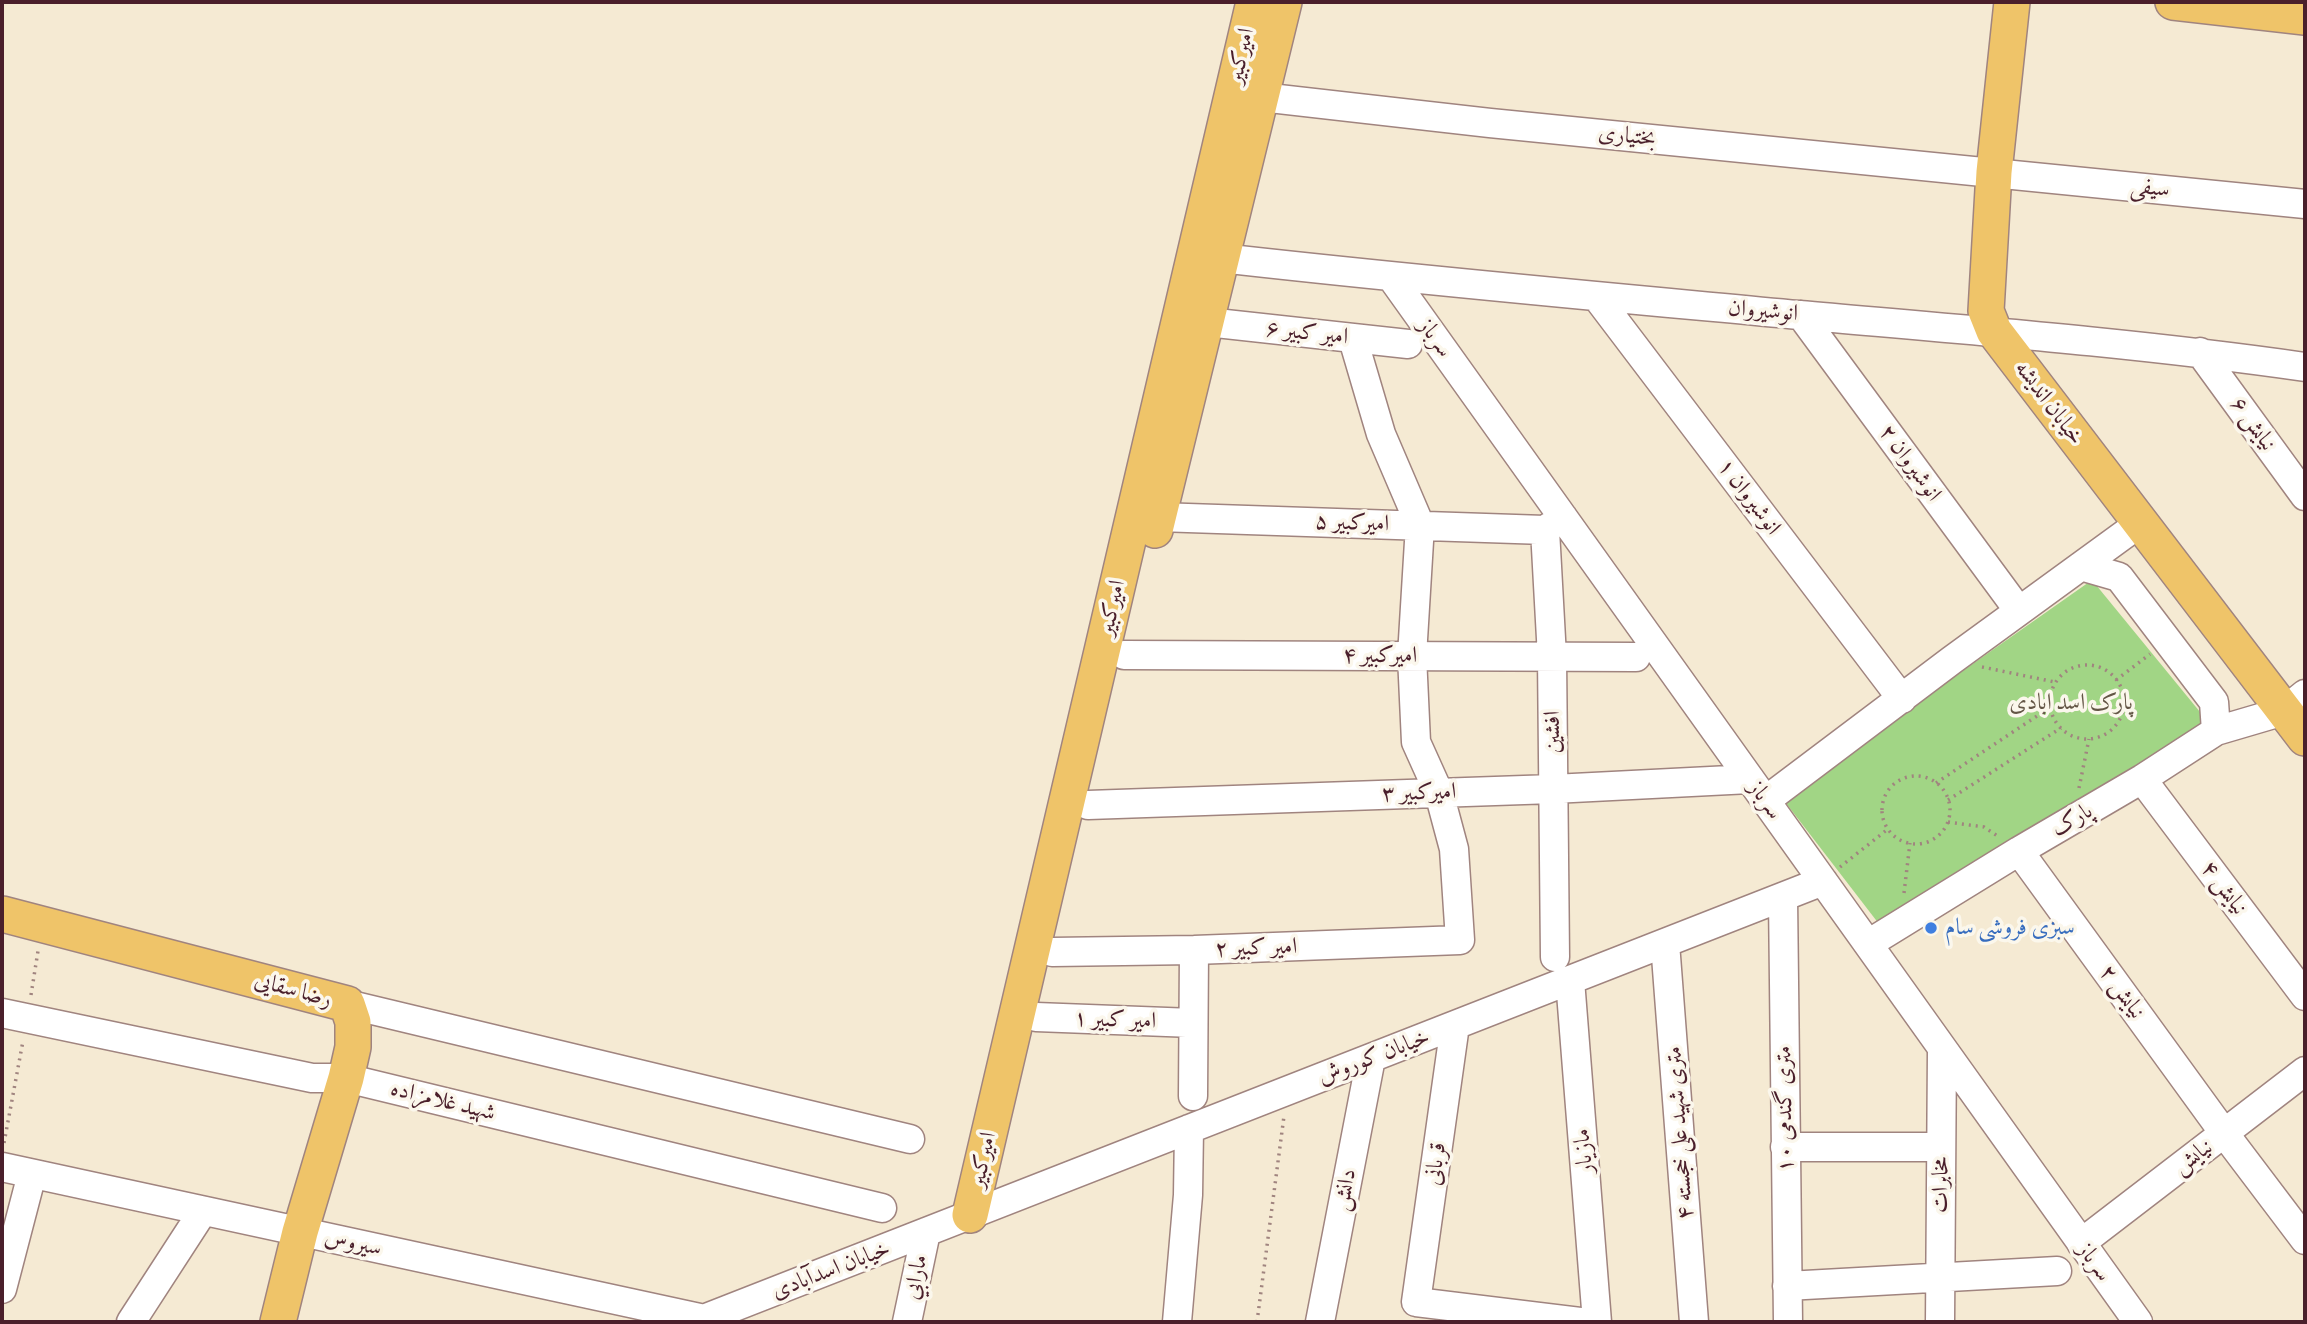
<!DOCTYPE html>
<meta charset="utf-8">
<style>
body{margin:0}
#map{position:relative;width:2307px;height:1324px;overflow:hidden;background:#f5ead3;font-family:"EB Garamond",serif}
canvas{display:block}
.frame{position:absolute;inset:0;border:4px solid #4a1f2b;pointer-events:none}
</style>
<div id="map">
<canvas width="2307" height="1324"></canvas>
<div class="frame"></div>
</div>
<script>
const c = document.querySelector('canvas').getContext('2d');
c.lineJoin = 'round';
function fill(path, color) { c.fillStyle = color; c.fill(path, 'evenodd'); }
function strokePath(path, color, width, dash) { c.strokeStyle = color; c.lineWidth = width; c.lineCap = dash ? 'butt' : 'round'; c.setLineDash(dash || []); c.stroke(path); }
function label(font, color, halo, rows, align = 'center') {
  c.font = font + ' "EB Garamond",Amiri,serif'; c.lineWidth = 7; c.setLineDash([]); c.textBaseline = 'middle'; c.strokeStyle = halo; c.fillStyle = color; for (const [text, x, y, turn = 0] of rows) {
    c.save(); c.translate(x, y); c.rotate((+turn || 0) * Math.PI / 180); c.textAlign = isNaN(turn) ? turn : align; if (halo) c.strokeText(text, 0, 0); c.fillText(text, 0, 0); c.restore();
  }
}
fill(new Path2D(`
 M 2092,580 L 2209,723 L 1879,924 L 1782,798 Z`), '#a1d585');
const minor = new Path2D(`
 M 1261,97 L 1490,123 L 2305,204
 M 1221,258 C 1414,280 1606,297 1799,315 C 1968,330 2137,343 2305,367
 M 1392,278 L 2138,1322
 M 1596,296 L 1902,699
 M 1801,315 L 2019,611
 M 1207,322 L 1408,344
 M 2200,352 L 2305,496
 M 1158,517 L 1545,530
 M 2081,566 L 2119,577 L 2214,702 L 2216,731
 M 1124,655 L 1636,657
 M 2142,779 L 2305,996
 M 1765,801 L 1952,660 L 2140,523
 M 1088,805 L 1553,789 L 1750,779
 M 2019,851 L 2224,1133 L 2305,1240
 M 1783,897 L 1788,1322
 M 1665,943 L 1694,1322
 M 1868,944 L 2019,851 L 2142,779 L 2216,731 L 2284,711 L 2305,694
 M 1052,952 L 1194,950 L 1460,940 L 1454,849 L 1439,793 L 1416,742 L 1412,656 L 1420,525 L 1381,434 L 1353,339
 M 1555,957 L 1552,657 L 1545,530 L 1563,517
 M 1570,980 L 1597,1322
 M 347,1004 L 910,1139
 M 2,1013 L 312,1078 L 346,1078 L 882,1208
 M 1036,1017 L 1193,1023
 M 1455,1025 L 1416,1302 L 1580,1322
 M 1193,1096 L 1194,950
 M 1785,1147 L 1941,1147
 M 2,1167 L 704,1319
 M 2081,1243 L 2305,1071
 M 1787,1286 L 2057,1271
 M 2,1289 L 32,1174
 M 131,1322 L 203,1211
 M 696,1322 L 1823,881
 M 907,1322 L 926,1232
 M 1177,1322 L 1188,1195 L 1189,1129
 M 1320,1322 L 1371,1058
 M 1940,1322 L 1942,1049`);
const major = new Path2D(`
 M 2012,2 L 1994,172 L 1986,311 L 1994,331 L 2305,738
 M 2173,2 L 2305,17
 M 1155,530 L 1284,2
 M 2,914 L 347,1004 L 353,1022 L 353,1047 L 346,1078 L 300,1232 L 278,1322
 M 970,1215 L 1254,2`);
strokePath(minor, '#a0847f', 31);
strokePath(major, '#a0847f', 38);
strokePath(new Path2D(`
 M2050 702a37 37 0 1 1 74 0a37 37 0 1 1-74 0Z
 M 1982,667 L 2055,682
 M 2116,680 L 2150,654
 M1882 810a34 34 0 1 1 68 0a34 34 0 1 1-68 0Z
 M 1936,783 L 2049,708
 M 2079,788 L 2089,739
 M 1948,800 L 2061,728
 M 1948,822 L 1984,827 L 1999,837
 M 1840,867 L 1888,829
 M 1904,893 L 1910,843
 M 31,995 L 38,951
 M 4,1143 L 23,1041
 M 1257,1322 L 1284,1116`), '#a0847f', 3.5, [2, 5]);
strokePath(minor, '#fff', 28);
strokePath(major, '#efc469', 35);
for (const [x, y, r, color] of [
 [1931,928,7,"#3f7fe0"]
]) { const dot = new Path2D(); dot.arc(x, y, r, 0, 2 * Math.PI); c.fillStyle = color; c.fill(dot); strokePath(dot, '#fbf7ec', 2.5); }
label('23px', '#4a1f2b', '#fbf7ec', [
 ["امیرکبیر",1241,56,-77],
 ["بختیاری",1627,136,6],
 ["سیفی",2150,188,6],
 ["انوشیروان",1763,311,5],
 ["امیر کبیر ۶",1307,333,6],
 ["سرباز",1435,338,54],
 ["خیابان اندیشه",2049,403,53],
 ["نیایش ۶",2253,424,54],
 ["انوشیروان ۲",1910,463,54],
 ["انوشیروان ۱",1749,497,53],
 ["امیرکبیر ۵",1352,523,2],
 ["امیرکبیر",1112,608,-77],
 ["امیرکبیر ۴",1380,656],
 ["افشین",1553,732,-90],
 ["امیرکبیر ۳",1419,793,-2],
 ["سرباز",1765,800,55],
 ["پارک",2072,820,-30],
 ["نیایش ۴",2224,888,53],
 ["امیر کبیر ۲",1256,948,-2],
 ["رضا سقایی",293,990,15],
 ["نیایش ۲",2122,992,54],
 ["امیر کبیر ۱",1115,1020,2],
 ["خیابان کوروش",1374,1057,-21],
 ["شهید غلامزاده",443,1101,14],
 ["۱۰ متری گندمی",1785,1109,-91],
 ["۴ متری شهید علی خجسته",1680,1133,-94],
 ["مازیار",1584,1151,-95],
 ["نیایش",2193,1157,-37],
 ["امیرکبیر",983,1160,-77],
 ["قربانی",1436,1164,-82],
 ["مخابرات",1941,1185,-89],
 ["دانش",1345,1190,-79],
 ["سیروس",353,1243,12],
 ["سرباز",2094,1262,55],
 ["خیابان اسدآبادی",831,1270,-21],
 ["مارابي",916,1277,-78]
]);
label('23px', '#645646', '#fbf7ec', [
 ["پارک اسد ابادی",2071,703]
]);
label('23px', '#366cbe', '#fbf7ec', [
 ["سبزی فروشی سام",1945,928]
], 'left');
</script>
